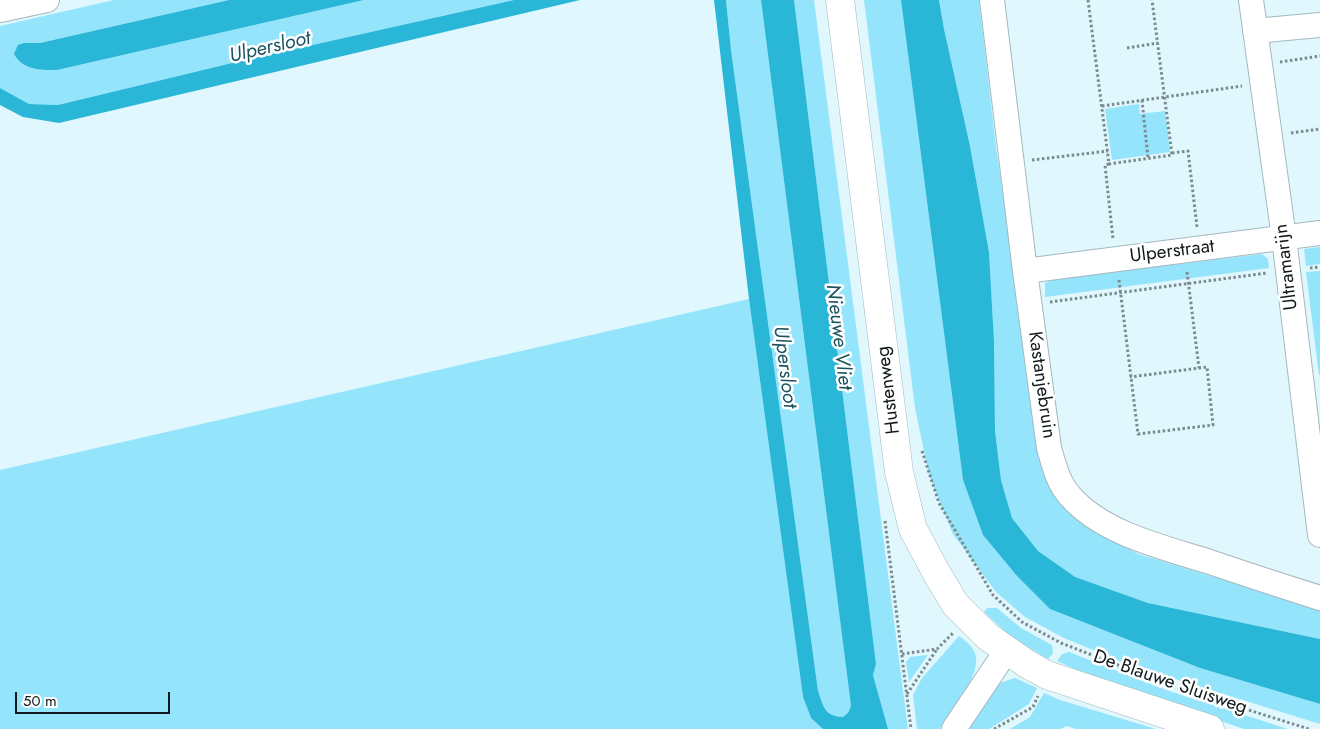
<!DOCTYPE html>
<style>
body{margin:0}
#map{position:relative;width:1320px;height:729px;overflow:hidden;background:#e0f7fd;font-family:Jost,sans-serif}
canvas{display:block}
.scale{position:absolute;left:15px;top:692px;width:155px;height:22px;box-sizing:border-box;border:2px solid #11191b;border-top:0;padding-left:6px;font-size:15px;line-height:18px;white-space:nowrap;color:#11191b;-webkit-text-stroke:4px #fff;paint-order:stroke}
</style>
<div id="map">
<canvas width="1320" height="729"></canvas>
<div class="scale">50 m</div>
</div>
<script>
const c = document.querySelector('canvas').getContext('2d');
c.lineJoin = 'round';
function fill(path, color) { c.fillStyle = color; c.fill(path, 'evenodd'); }
function strokePath(path, color, width, dash) { c.strokeStyle = color; c.lineWidth = width; c.lineCap = dash ? 'butt' : 'round'; c.setLineDash(dash || []); c.stroke(path); }
function label(font, color, halo, rows, align = 'center') {
  c.font = font + ' Jost,sans-serif'; c.lineWidth = 5; c.setLineDash([]); c.textBaseline = 'middle'; c.strokeStyle = halo; c.fillStyle = color; for (const [text, x, y, turn = 0] of rows) {
    c.save(); c.translate(x, y); c.rotate((+turn || 0) * Math.PI / 180); c.textAlign = isNaN(turn) ? turn : align; if (halo) c.strokeText(text, 0, 0); c.fillText(text, 0, 0); c.restore();
  }
}
fill(new Path2D(`
 M 114,0 L 229,0 L 40,43 L 24,43 L 57,70 L 364,0 L 514,0 L 232,63 L 58,105 L 29,104 L 0,88 L 0,26 Z
 M 726,0 L 761,0 L 851,706 L 848,713 L 844,717 C 824,716 824,707 818,691 L 731,50 Z
 M 794,0 L 814,0 L 908,729 L 888,729 L 873,675 L 876,664 Z
 M 864,0 L 901,0 L 963,480 L 983,535 L 1017,576 L 1050,609 L 1200,668 L 1320,704 L 1320,724 L 1127,664 L 1064,638 L 1025,617 L 996,592 L 953,534 L 929,475 L 915,408 Z
 M 939,0 L 979,0 L 996,147 L 1033,400 L 1039,448 L 1100,533 L 1138,554 L 1320,609 L 1320,639 L 1148,603 L 1074,577 L 1038,551 L 1012,518 L 1001,480 L 995,431 L 994,341 L 989,252 L 970,146 L 944,29 Z
 M 1139,104 L 1140,114 L 1165,111 L 1170,152 L 1112,160 L 1105,109 Z
 M 1320,247 L 1320,264 L 1306,266 L 1304,249 Z
 M 1262,254 L 1268,259 L 1269,268 L 1045,297 L 1045,283 L 1054,279 Z
 M 1320,271 L 1320,375 L 1319,375 L 1306,272 Z
 M 749,299 L 803,697 L 811,718 L 823,729 L 0,729 L 0,470 Z
 M 987,608 L 997,608 L 1021,628 L 1052,645 L 1053,653 L 1048,659 L 1011,637 L 984,612 Z
 M 959,636 C 966,641 975,648 976,657 C 979,678 951,711 940,729 L 917,729 L 913,695 L 922,678 Z
 M 1069,652 L 1169,691 L 1288,729 L 1244,729 L 1090,676 L 1057,661 L 1062,654 Z
 M 928,655 L 909,682 L 906,662 L 910,657 Z
 M 1015,678 L 1037,688 L 1029,704 L 989,729 L 965,729 L 986,697 L 1000,683 Z
 M 1044,693 L 1060,700 L 1156,729 L 1076,729 L 1067,726 L 1060,729 L 1010,729 L 1030,717 Z`), '#94e4fb');
fill(new Path2D(`
 M 229,0 L 364,0 L 57,70 C 40,70 23,70 14,54 L 18,45 L 24,43 L 40,43 Z
 M 514,0 L 580,0 L 59,123 L 23,117 L 0,105 L 0,88 L 29,104 L 58,105 L 232,63 Z
 M 714,0 L 726,0 L 731,50 L 818,691 C 824,707 824,716 843,717 L 848,713 L 851,706 L 761,0 L 794,0 L 876,664 L 873,675 L 888,729 L 823,729 L 811,718 L 803,697 L 749,299 Z
 M 901,0 L 939,0 L 944,29 L 970,146 L 989,252 L 994,341 L 995,431 L 1001,480 L 1012,518 L 1038,551 L 1075,577 L 1148,603 L 1320,639 L 1320,704 L 1200,668 L 1050,609 L 1017,576 L 983,535 L 963,480 Z`), '#29b6d7');
const minor = new Path2D(`
 M 992,0 L 1025,271 L 1049,448 C 1054,465 1058,483 1070,496 C 1102,533 1162,547 1207,561 C 1245,574 1282,586 1320,598
 M 1251,0 L 1284,238 L 1320,535
 M 0,10 L 47,0
 M 1255,31 L 1320,25
 M 1025,271 L 1320,233
 M 954,729 L 1007,650`);
const major = new Path2D(`
 M 840,0 L 899,472 L 913,529 L 936,572 L 955,604 L 988,637 L 1027,664 L 1047,675 L 1210,729`);
strokePath(minor, '#a3b8bf', 26);
strokePath(major, '#a3b8bf', 29);
strokePath(new Path2D(`
 M 1088,0 L 1109,164 L 1172,155 L 1152,0
 M 1127,48 L 1158,43
 M 1280,62 L 1320,56
 M 1142,100 L 1148,158
 M 1102,106 L 1242,86
 M 1291,133 L 1320,129
 M 1172,153 L 1188,151 L 1197,227
 M 1032,160 L 1108,151
 M 1109,164 L 1105,165 L 1113,239
 M 1310,268 L 1320,267
 M 1187,272 L 1199,368
 M 1119,280 L 1138,434 L 1213,425 L 1207,367 L 1130,377
 M 1050,302 L 1267,273
 M 922,451 L 939,503 L 993,595 L 1022,622 L 1061,643 L 1172,686 L 1309,729
 M 885,521 L 911,729
 M 902,654 L 937,649 L 953,633
 M 907,694 L 937,649
 M 994,729 L 1033,707 L 1038,696`), '#7a8a8e', 3, [2.5, 2.5]);
strokePath(minor, '#fff', 24);
strokePath(major, '#fff', 28);
label('19px', '#11191b', '#fff', [
 ["Ulperstraat",1172,252,-7],
 ["Ultramarijn",1287,267,-97],
 ["Kastanjebruin",1041,385,82],
 ["Hustenweg",889,390,-97],
 ["De Blauwe Sluisweg",1170,683,19]
]);
label('italic 20px', '#1c5260', '#fff', [
 ["Ulpersloot",270,48,-13],
 ["Nieuwe Vliet",838,337,83],
 ["Ulpersloot",784,367,83]
]);
</script>
